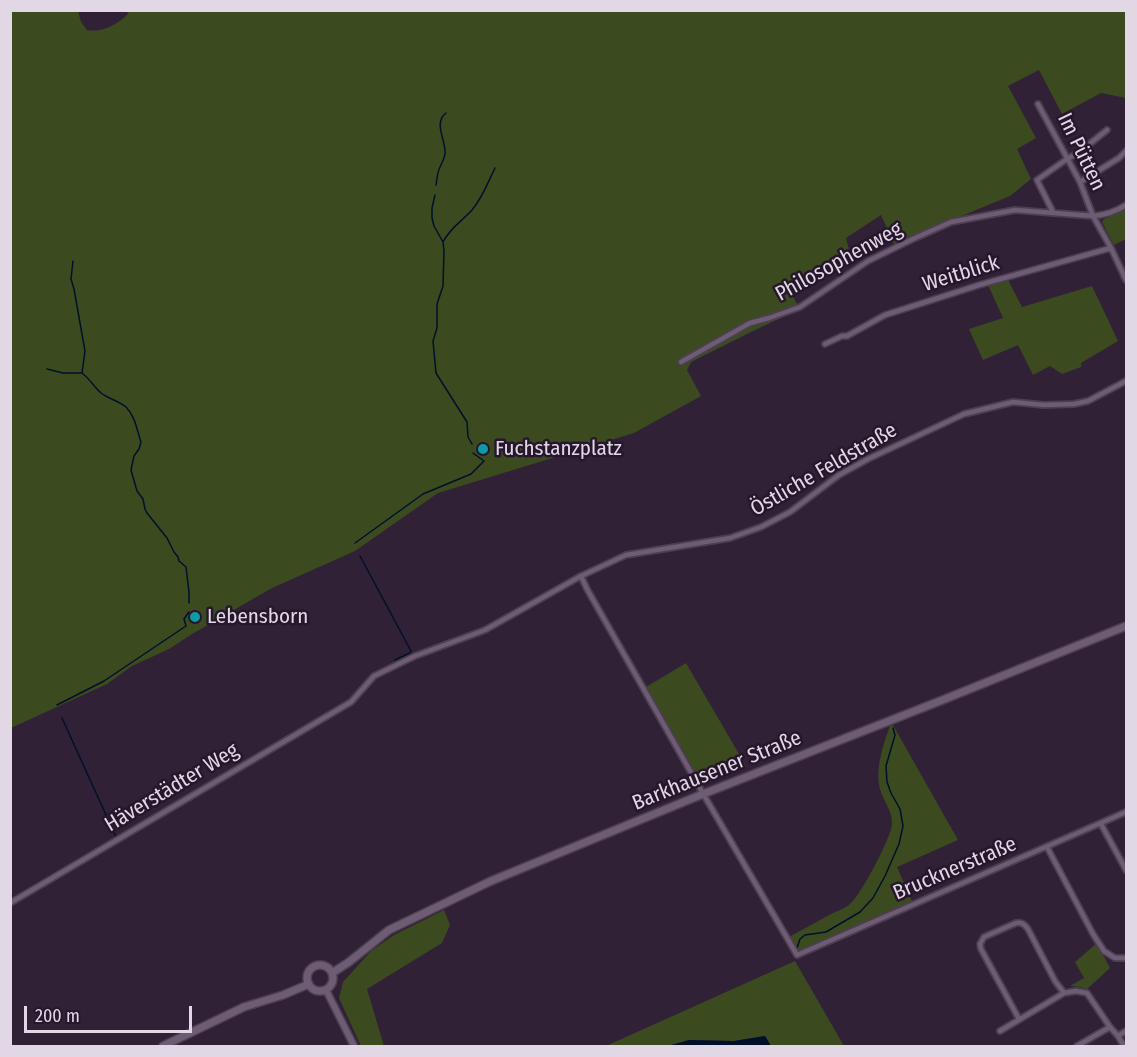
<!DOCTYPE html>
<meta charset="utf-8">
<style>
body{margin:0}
#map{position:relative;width:1137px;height:1057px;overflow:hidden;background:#302136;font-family:"Fira Sans Condensed",sans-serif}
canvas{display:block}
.frame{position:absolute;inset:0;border:12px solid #e1d7e5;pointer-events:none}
.scale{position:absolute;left:24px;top:1006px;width:168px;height:27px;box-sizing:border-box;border:3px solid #e1d7e5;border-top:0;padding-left:8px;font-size:18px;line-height:21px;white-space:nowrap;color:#e1d7e5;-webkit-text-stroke:4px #26172c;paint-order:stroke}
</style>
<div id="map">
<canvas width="1137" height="1057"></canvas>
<div class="frame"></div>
<div class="scale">200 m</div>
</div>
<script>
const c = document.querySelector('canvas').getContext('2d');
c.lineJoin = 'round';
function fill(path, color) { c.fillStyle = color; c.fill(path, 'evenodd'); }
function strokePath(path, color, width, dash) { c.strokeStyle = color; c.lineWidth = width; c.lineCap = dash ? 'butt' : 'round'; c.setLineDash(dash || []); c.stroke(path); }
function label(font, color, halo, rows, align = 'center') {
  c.font = font + ' "Fira Sans Condensed",sans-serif'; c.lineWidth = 5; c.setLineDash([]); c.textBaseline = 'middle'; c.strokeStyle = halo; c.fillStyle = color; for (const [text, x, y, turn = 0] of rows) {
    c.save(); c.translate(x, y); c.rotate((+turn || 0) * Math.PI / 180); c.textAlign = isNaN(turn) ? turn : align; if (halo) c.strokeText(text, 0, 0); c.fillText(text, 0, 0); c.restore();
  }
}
fill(new Path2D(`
 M 127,10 L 1126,11 L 1126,98 L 1101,93 L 1062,114 L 1039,70 L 1008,86 L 1036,138 L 1017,149 L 1031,179 L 1010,196 L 894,244 L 881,215 L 846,238 L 849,250 L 786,284 L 800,309 L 753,331 L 691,362 L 687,370 L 701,396 L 634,433 L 438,493 L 355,551 L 272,588 L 192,634 L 169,649 L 132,666 L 107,684 L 11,728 L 10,11 L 78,11 L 81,22 L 87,30 C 103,33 118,24 128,14 Z
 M 1126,209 L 1126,239 L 1114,245 L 1102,222 L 1104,219 Z
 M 1008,280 L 1022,307 L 1092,286 L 1118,341 L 1081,363 L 1081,367 L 1062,374 L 1050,366 L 1033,375 L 1018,345 L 983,360 L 969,329 L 1003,318 L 988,285 Z
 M 686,663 L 746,766 L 702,784 L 646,687 Z
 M 893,725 L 958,840 L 897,867 L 912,901 L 800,951 L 796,950 L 789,937 C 804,929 818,921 833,913 C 840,910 848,907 853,901 C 862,892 892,836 892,824 C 893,812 883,800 880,789 C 875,769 883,745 890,726 Z
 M 444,910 L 450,925 L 442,943 L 367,989 L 384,1046 L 361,1046 L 339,998 L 343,982 L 371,951 L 394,935 Z
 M 1097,943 L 1110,968 L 1087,989 L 1080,987 L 1070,986 L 1084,978 L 1075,962 Z
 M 795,961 L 844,1046 L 771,1046 L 765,1036 L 734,1041 L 689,1040 L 668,1046 L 606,1046 Z`), '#3b4b1f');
fill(new Path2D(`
 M 765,1036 L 771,1046 L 668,1046 L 689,1040 L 734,1041 Z`), '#00102b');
strokePath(new Path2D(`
 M 436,185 C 437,179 437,173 440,167 C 442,162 445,158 445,153 C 446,140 433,123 446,113
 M 435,195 L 432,208 L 432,218 L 434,226 L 443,242 L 444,251 L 443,286 L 437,304 L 437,328 L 433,341 L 436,373 L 467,422 L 468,437 L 472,444
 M 443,242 C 450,228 462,221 472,210 C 483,197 488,182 495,168
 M 73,261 L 71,279 L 74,289 L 85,351 L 82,373 C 90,379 94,387 101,393 C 109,399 119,401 126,407 C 135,416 137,430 141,442 L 139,449 L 134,456 L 131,470 L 137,491 L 143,499 L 145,509 L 147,513 L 167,538 L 174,552 L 178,557 L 179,561 L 186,567 L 189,592 L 189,603
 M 47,369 L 63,373 L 82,373
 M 355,543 L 423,494 L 471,474 L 484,461 L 473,453
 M 360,556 L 411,651 L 410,653 L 395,660
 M 57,705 L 104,681 L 186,626 L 184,619 L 189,612
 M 10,899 L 116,837 L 62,718
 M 797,948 L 800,939 L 805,935 L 826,932 L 860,912 L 873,898 L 885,876 L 899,844 L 903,826 L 900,809 L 891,793 L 887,782 L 886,766 L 895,735 L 893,728`), '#00102b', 1.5);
const minor = new Path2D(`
 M 1038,104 L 1080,182 L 1093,216 L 1111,248 L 1126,280
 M 1080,182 L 1119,158 L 1126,151
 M 1053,212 L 1037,180 L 1067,159 L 1078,153 L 1107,130
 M 825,344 L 842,336 L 847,336 L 885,315 L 979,285 L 1111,248
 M 681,362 L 750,323 L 769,318 L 800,307 L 868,261 L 915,238 L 951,222 L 1015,210 L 1093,216 C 1106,215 1115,212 1126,205
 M 581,576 L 587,589 L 701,790 L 797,955 L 1126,812
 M 1101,824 L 1126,870
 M 1047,847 L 1093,934 L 1104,951 L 1115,958 L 1126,958
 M 10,903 L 351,702 L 374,676 L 415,656 L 485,630 L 581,576 L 626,555 L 730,538 L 761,527 L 790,512 L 839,475 L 868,459 L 964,414 L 1013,402 L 1044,405 L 1074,404 L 1088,401 L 1126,381
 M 1019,1019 L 981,949 L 980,944 L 984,937 L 1016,923 C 1022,922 1024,924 1028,929 L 1055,981 L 1064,993
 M 1000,1031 L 1064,993 L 1076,991 L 1087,993 L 1110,1027 L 1118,1036 L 1124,1046
 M 1118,1036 L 1126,1031
 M 1077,1046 L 1110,1027`);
const tertiary = new Path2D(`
 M 326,990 L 354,1046`);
const secondary = new Path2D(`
 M307 978a13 13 0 1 1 26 0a13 13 0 1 1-26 0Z
 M 332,973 L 349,962 L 389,930 L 491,881 L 703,794 L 940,701 L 1126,626
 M 163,1046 L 244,1007 L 283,995 L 309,984`);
strokePath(minor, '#4c3f51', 8);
strokePath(tertiary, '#4c3f51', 9);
strokePath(secondary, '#4c3f51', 10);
strokePath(minor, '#6d5c74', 4.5);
strokePath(tertiary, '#6d5c74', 6);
strokePath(secondary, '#6d5c74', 7);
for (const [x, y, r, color] of [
 [483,449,6,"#0f9aa8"],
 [195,617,6,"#0f9aa8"]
]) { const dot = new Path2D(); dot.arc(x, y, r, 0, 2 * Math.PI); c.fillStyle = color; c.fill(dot); strokePath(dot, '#26172c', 2); }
label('21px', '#e1d7e5', '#26172c', [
 ["Im Pütten",1081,152,64],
 ["Philosophenweg",839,262,-29],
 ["Weitblick",961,274,-17],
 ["Östliche Feldstraße",824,470,-30],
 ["Barkhausener Straße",717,771,-22],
 ["Häverstädter Weg",172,788,-31],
 ["Brucknerstraße",955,869,-23]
]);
label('21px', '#e1d7e5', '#26172c', [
 ["Fuchstanzplatz",495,449],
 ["Lebensborn",207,617]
], 'left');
</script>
